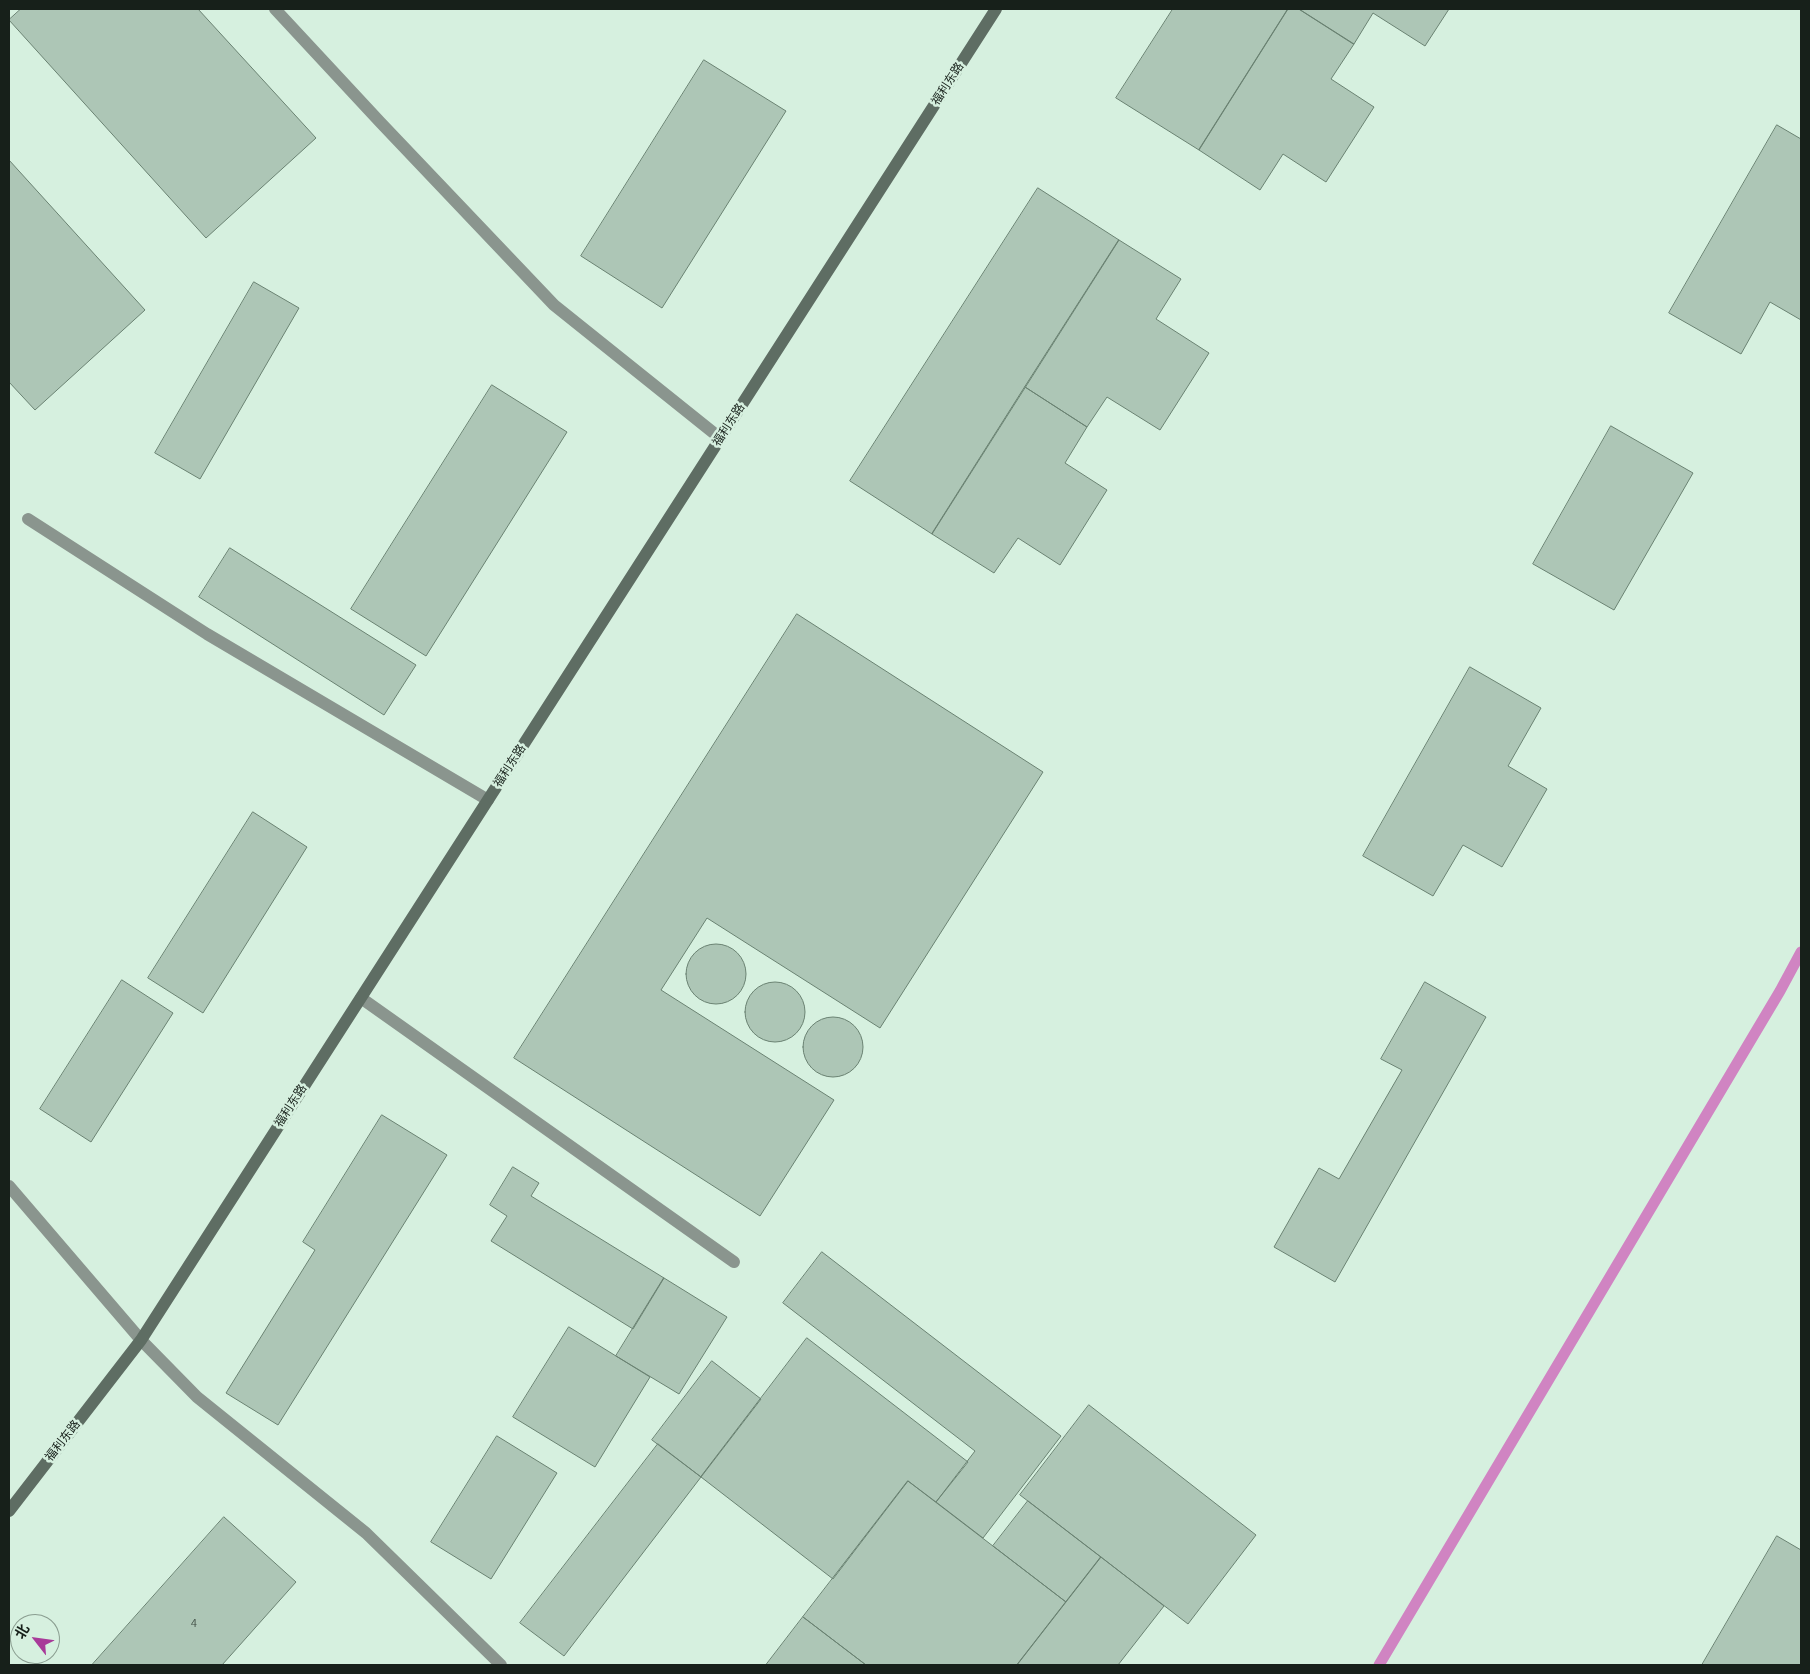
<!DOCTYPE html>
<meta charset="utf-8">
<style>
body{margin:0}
#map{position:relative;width:1810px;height:1674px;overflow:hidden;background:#d6f0df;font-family:Bitter,"Noto Sans SC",serif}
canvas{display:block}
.frame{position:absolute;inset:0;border:10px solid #17201a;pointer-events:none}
.north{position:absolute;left:10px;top:1614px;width:50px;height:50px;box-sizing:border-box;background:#d6f0df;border:1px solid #8a9d90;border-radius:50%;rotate:300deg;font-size:14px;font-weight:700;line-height:20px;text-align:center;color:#17201a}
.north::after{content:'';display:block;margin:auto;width:18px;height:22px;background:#a83a99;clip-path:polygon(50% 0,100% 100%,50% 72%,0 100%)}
</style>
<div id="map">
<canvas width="1810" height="1674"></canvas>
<div class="frame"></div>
<div class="north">北</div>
</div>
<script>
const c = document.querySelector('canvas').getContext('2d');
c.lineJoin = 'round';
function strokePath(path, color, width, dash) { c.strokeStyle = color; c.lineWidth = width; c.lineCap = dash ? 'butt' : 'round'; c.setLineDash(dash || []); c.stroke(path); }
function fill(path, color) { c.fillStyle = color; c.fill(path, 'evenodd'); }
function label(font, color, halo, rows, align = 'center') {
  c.font = font + ' Bitter,"Noto Sans SC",serif'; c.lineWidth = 5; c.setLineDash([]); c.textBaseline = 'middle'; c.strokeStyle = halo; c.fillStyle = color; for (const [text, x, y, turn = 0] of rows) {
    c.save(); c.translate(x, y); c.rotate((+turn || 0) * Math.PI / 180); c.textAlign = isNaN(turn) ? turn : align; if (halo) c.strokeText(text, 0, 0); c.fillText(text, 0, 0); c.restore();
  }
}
strokePath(new Path2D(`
 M 1379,1665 L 1780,991 L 1801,952`), '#d084c2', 11);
const building = new Path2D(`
 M 21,9 L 198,9 L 316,138 L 206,238 L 9,20 Z
 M 1173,9 L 1288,9 L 1199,150 L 1116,98 Z
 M 1288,9 L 1299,9 L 1354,44 L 1331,79 L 1374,107 L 1326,182 L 1283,154 L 1260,190 L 1199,150 Z
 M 1299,9 L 1449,9 L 1425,46 L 1373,13 L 1354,44 Z
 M 704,60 L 786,111 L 662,308 L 581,256 Z
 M 1777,125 L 1801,139 L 1801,320 L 1770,302 L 1741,354 L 1669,313 Z
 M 9,160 L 145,310 L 35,410 L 9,382 Z
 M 1038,188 L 1119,240 L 932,534 L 850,481 Z
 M 1119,240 L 1181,279 L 1156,319 L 1209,353 L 1160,430 L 1107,397 L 1087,427 L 1025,387 Z
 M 254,282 L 299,308 L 200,479 L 155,453 Z
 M 492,385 L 567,432 L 426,656 L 351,609 Z
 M 1025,387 L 1087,427 L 1065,463 L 1107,490 L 1060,565 L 1018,538 L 994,573 L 932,534 Z
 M 1611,426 L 1693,473 L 1614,610 L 1533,564 Z
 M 230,548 L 416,665 L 384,715 L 199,597 Z
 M 797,614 L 1043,772 L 880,1028 L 707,918 L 661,990 L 834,1100 L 760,1216 L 514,1058 Z
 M 1470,667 L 1541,708 L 1508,766 L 1547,789 L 1502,867 L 1463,845 L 1433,896 L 1363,856 Z
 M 253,812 L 307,847 L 203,1013 L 148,978 Z
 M686 974a30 30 0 1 1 60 0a30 30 0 1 1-60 0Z
 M 122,980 L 173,1013 L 91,1142 L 40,1109 Z
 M745 1012a30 30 0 1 1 60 0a30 30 0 1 1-60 0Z
 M 1425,982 L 1486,1017 L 1335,1282 L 1274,1247 L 1319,1168 L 1339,1179 L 1402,1070 L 1381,1059 Z
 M803 1047a30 30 0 1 1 60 0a30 30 0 1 1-60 0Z
 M 382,1115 L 447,1155 L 278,1425 L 226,1393 L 315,1250 L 303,1242 Z
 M 513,1167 L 539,1183 L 531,1196 L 664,1278 L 633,1329 L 491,1241 L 507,1216 L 490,1205 Z
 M 822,1252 L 1061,1436 L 983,1538 L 936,1502 L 975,1451 L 783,1303 Z
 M 664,1278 L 727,1317 L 679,1394 L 616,1356 Z
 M 569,1327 L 650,1377 L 595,1467 L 513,1417 Z
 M 807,1338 L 968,1462 L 936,1502 L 908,1481 L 833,1579 L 701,1477 Z
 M 712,1361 L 761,1399 L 701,1477 L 652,1440 Z
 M 1089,1405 L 1256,1535 L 1188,1624 L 1020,1495 Z
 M 497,1436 L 557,1473 L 491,1579 L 431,1542 Z
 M 658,1444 L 701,1477 L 564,1656 L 520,1623 Z
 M 908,1481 L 1066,1602 L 1017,1665 L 866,1665 L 803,1617 Z
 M 1028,1501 L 1101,1557 L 1066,1602 L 993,1546 Z
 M 224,1517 L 296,1582 L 222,1665 L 92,1665 Z
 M 1777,1536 L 1801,1550 L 1801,1665 L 1702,1665 Z
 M 1101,1557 L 1164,1606 L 1118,1665 L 1017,1665 Z
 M 803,1617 L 866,1665 L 766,1665 Z`);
fill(building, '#adc6b6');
strokePath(building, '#6a8272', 1);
strokePath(new Path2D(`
 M 275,9 L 380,122 L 554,305 L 720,438
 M 28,519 L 207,634 L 488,800
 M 361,998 L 734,1262
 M 9,1186 L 141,1340`), '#8a958e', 12);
strokePath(new Path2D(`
 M 141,1340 L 197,1397 L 366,1533 L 501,1665`), '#8a958e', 12);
strokePath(new Path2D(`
 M 9,1511 L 141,1340 L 996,9`), '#5e6d63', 12);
label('10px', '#3c4a41', null, [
 ["4",194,1624]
]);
label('12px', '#17201a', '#d6f0df', [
 ["福利东路",948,84,-57],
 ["福利东路",729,425,-57],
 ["福利东路",510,766,-57],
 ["福利东路",291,1106,-57],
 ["福利东路",63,1441,-52]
]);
</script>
